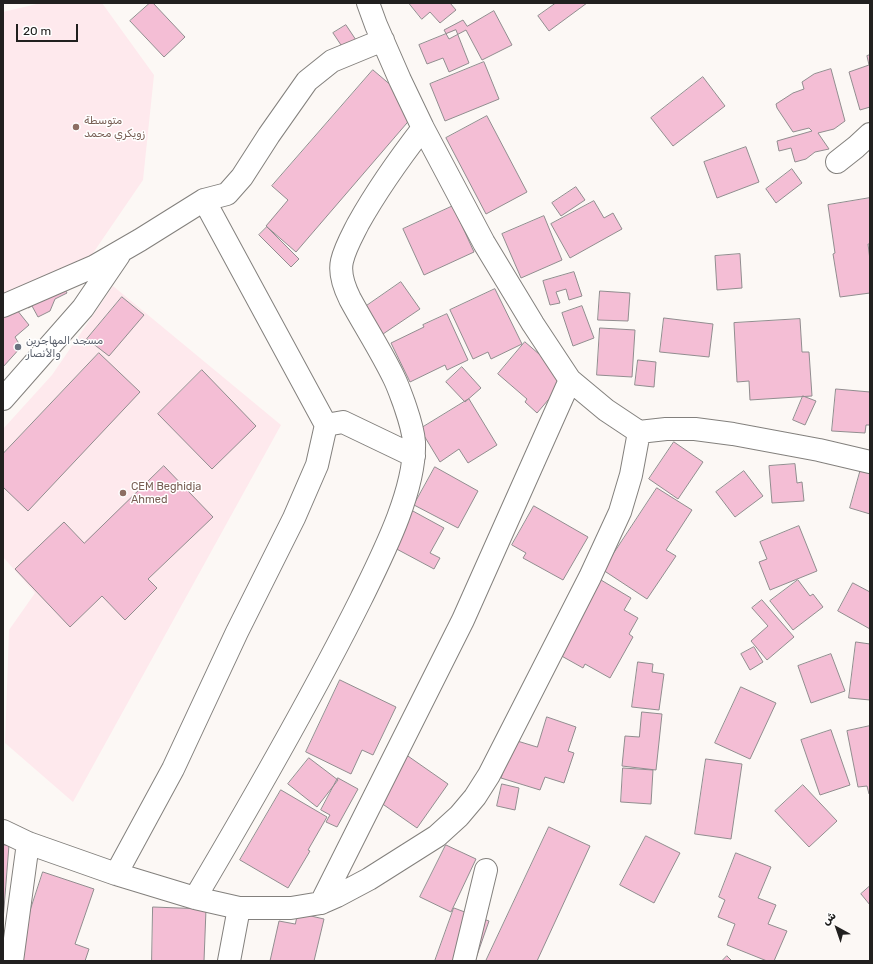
<!DOCTYPE html>
<meta charset="utf-8">
<style>
body{margin:0}
#map{position:relative;width:873px;height:964px;overflow:hidden;background:#fcf8f5;font-family:Rubik,"Noto Naskh Arabic",sans-serif}
canvas{display:block}
.frame{position:absolute;inset:0;border:4px solid #21201f;pointer-events:none}
.north{position:absolute;left:817px;top:908px;width:40px;height:40px;-webkit-text-stroke:3px #fff;paint-order:stroke;rotate:320deg;font-size:11px;font-weight:700;line-height:16px;text-align:center;color:#21201f}
.north::after{content:'';display:block;margin:auto;width:14px;height:18px;background:#21201f;clip-path:polygon(50% 0,100% 100%,50% 72%,0 100%)}
.scale{position:absolute;left:16px;top:24px;width:62px;height:18px;box-sizing:border-box;border:2px solid #21201f;border-top:0;padding-left:5px;font-size:12px;line-height:14px;white-space:nowrap;color:#21201f;-webkit-text-stroke:3px #fff;paint-order:stroke}
</style>
<div id="map">
<canvas width="873" height="964"></canvas>
<div class="frame"></div>
<div class="north">ش</div>
<div class="scale">20 m</div>
</div>
<script>
const c = document.querySelector('canvas').getContext('2d');
c.lineJoin = 'round';
function fill(path, color) { c.fillStyle = color; c.fill(path, 'evenodd'); }
function strokePath(path, color, width, dash) { c.strokeStyle = color; c.lineWidth = width; c.lineCap = dash ? 'butt' : 'round'; c.setLineDash(dash || []); c.stroke(path); }
function label(font, color, halo, rows, align = 'center') {
  c.font = font + ' Rubik,"Noto Naskh Arabic",sans-serif'; c.lineWidth = 3; c.setLineDash([]); c.textBaseline = 'middle'; c.strokeStyle = halo; c.fillStyle = color; for (const [text, x, y, turn = 0] of rows) {
    c.save(); c.translate(x, y); c.rotate((+turn || 0) * Math.PI / 180); c.textAlign = isNaN(turn) ? turn : align; if (halo) c.strokeText(text, 0, 0); c.fillText(text, 0, 0); c.restore();
  }
}
fill(new Path2D(`
 M 41,3 L 102,3 L 154,75 L 143,180 L 89,259 L 3,300 L 3,12 Z
 M 113,286 L 281,425 L 73,802 L 5,743 L 9,630 L 35,593 L 3,557 L 3,429 L 52,375 Z`), '#fee9ed');
const building = new Path2D(`
 M 150,3 L 153,3 L 185,37 L 164,57 L 130,21 Z
 M 409,3 L 450,3 L 456,10 L 440,23 L 430,12 L 422,19 Z
 M 556,3 L 587,3 L 549,31 L 538,16 Z
 M 494,11 L 512,45 L 482,60 L 466,30 L 449,39 L 444,30 L 463,20 L 467,26 Z
 M 346,25 L 356,40 L 343,48 L 333,33 Z
 M 456,30 L 469,63 L 449,72 L 443,58 L 427,64 L 419,45 Z
 M 870,55 L 870,107 L 860,110 L 849,72 L 869,65 L 867,56 Z
 M 484,62 L 499,99 L 445,121 L 430,84 Z
 M 831,69 L 845,121 L 834,129 L 818,133 L 829,149 L 815,152 L 806,159 L 795,162 L 791,148 L 779,151 L 777,141 L 812,131 L 809,128 L 793,132 L 777,108 L 776,104 L 793,93 L 804,89 L 802,82 L 814,74 Z
 M 373,70 L 419,109 L 296,252 L 266,226 L 288,200 L 272,186 Z
 M 703,77 L 725,106 L 673,146 L 651,118 Z
 M 487,116 L 527,192 L 486,214 L 446,138 Z
 M 746,147 L 759,182 L 717,198 L 704,162 Z
 M 792,169 L 802,183 L 776,203 L 766,189 Z
 M 576,187 L 585,200 L 561,216 L 552,203 Z
 M 870,198 L 870,244 L 868,244 L 870,260 L 870,293 L 840,297 L 833,254 L 835,253 L 828,205 Z
 M 594,201 L 604,218 L 613,213 L 622,229 L 570,258 L 551,224 Z
 M 453,206 L 474,252 L 424,275 L 403,229 Z
 M 544,216 L 562,260 L 521,278 L 502,234 Z
 M 267,227 L 299,259 L 291,267 L 259,235 Z
 M 740,254 L 742,288 L 717,290 L 715,256 Z
 M 574,272 L 582,296 L 569,300 L 566,289 L 556,292 L 560,303 L 550,305 L 543,281 Z
 M 401,282 L 420,309 L 383,334 L 365,307 Z
 M 62,284 L 67,293 L 55,299 L 50,311 L 38,317 L 32,306 L 28,308 L 25,301 Z
 M 495,289 L 522,344 L 491,359 L 488,352 L 473,359 L 450,310 Z
 M 600,291 L 630,293 L 628,321 L 598,320 Z
 M 122,297 L 144,315 L 109,356 L 87,339 Z
 M 13,305 L 29,325 L 15,337 L 21,347 L 3,367 L 3,313 Z
 M 582,306 L 594,338 L 573,346 L 562,313 Z
 M 447,314 L 468,360 L 447,370 L 445,365 L 410,382 L 391,343 L 424,327 L 423,325 Z
 M 664,318 L 713,324 L 709,357 L 660,352 Z
 M 800,319 L 802,352 L 809,352 L 812,396 L 750,400 L 749,381 L 737,382 L 734,323 Z
 M 600,328 L 635,330 L 632,377 L 597,375 Z
 M 525,342 L 567,378 L 537,413 L 525,402 L 527,399 L 498,374 Z
 M 99,353 L 140,392 L 28,511 L 3,487 L 3,454 Z
 M 638,360 L 656,362 L 654,387 L 635,385 Z
 M 462,367 L 481,388 L 465,402 L 446,382 Z
 M 202,370 L 256,426 L 212,469 L 158,414 Z
 M 836,389 L 870,392 L 870,425 L 866,425 L 865,433 L 832,431 Z
 M 803,396 L 816,401 L 805,425 L 793,420 Z
 M 469,399 L 497,445 L 468,463 L 459,449 L 440,462 L 420,429 Z
 M 674,442 L 703,462 L 678,499 L 649,479 Z
 M 795,464 L 797,483 L 802,482 L 804,501 L 772,503 L 769,466 Z
 M 862,465 L 870,467 L 870,514 L 850,508 Z
 M 164,466 L 213,517 L 148,579 L 157,588 L 125,620 L 102,596 L 70,627 L 15,569 L 64,522 L 84,543 Z
 M 435,467 L 478,491 L 458,528 L 414,505 Z
 M 744,471 L 763,496 L 735,517 L 716,492 Z
 M 657,488 L 692,510 L 666,550 L 676,556 L 647,599 L 603,570 Z
 M 534,506 L 588,537 L 563,580 L 523,558 L 526,553 L 512,545 Z
 M 411,510 L 444,528 L 430,553 L 440,558 L 434,569 L 391,546 Z
 M 799,526 L 817,571 L 770,590 L 759,562 L 767,559 L 760,542 Z
 M 601,580 L 631,598 L 624,610 L 638,618 L 629,634 L 633,637 L 610,678 L 585,664 L 583,668 L 558,654 Z
 M 798,580 L 810,596 L 813,594 L 823,607 L 793,630 L 770,601 Z
 M 853,583 L 870,592 L 870,629 L 838,611 Z
 M 762,600 L 794,637 L 767,660 L 751,641 L 768,626 L 752,608 Z
 M 856,642 L 870,644 L 870,700 L 849,698 Z
 M 754,647 L 763,662 L 750,670 L 741,654 Z
 M 831,654 L 845,691 L 811,703 L 798,666 Z
 M 638,662 L 653,664 L 652,672 L 664,674 L 659,710 L 632,707 Z
 M 340,680 L 396,707 L 373,755 L 362,750 L 351,774 L 306,752 Z
 M 741,687 L 776,703 L 750,759 L 715,743 Z
 M 642,712 L 662,714 L 656,770 L 622,766 L 625,736 L 639,737 Z
 M 547,717 L 576,727 L 568,751 L 574,753 L 564,783 L 545,777 L 540,790 L 501,778 L 514,740 L 537,747 Z
 M 870,726 L 870,794 L 869,794 L 867,786 L 858,787 L 847,731 Z
 M 831,730 L 850,785 L 820,795 L 801,740 Z
 M 405,754 L 448,784 L 417,828 L 374,798 Z
 M 309,758 L 338,780 L 317,807 L 288,784 Z
 M 706,759 L 742,764 L 731,839 L 695,834 Z
 M 623,768 L 653,770 L 651,804 L 621,802 Z
 M 338,778 L 358,789 L 337,827 L 326,822 L 330,815 L 321,810 Z
 M 502,784 L 519,788 L 515,810 L 497,806 Z
 M 803,785 L 837,821 L 809,847 L 775,811 Z
 M 281,790 L 327,817 L 308,850 L 310,851 L 288,888 L 240,860 Z
 M 549,827 L 590,846 L 537,961 L 486,961 Z
 M 646,836 L 680,853 L 654,903 L 620,885 Z
 M 3,845 L 9,845 L 3,921 Z
 M 446,845 L 476,859 L 451,912 L 420,897 Z
 M 736,853 L 771,867 L 758,898 L 776,905 L 768,924 L 787,931 L 774,961 L 767,961 L 727,945 L 735,924 L 718,917 L 725,900 L 719,897 Z
 M 43,872 L 94,889 L 75,944 L 89,949 L 85,961 L 14,961 Z
 M 870,886 L 870,905 L 861,894 Z
 M 153,907 L 206,909 L 204,961 L 152,961 Z
 M 454,908 L 489,921 L 475,961 L 435,961 Z
 M 298,913 L 324,919 L 314,961 L 270,961 L 279,921 L 295,924 Z
 M 727,956 L 732,961 L 722,961 Z`);
fill(building, '#f4bed5');
strokePath(building, '#918d8f', 1);
const minor = new Path2D(`
 M 837,162 L 856,147 L 870,134
 M 3,306 L 95,266 L 140,240 L 204,200 L 227,194 L 242,177 L 269,135 L 307,81 L 332,61 L 383,40
 M 3,399 L 83,308 L 119,255
 M 326,425 L 343,422 L 414,456
 M 639,432 L 666,429 L 695,429 L 733,434 L 819,450 L 870,462
 M 3,831 L 28,843 L 116,874 L 195,898 L 239,908 L 291,908 L 321,903 L 337,896 L 369,879 L 437,836 L 459,816 L 475,797 L 489,775 L 590,577 L 620,512 L 631,475 L 639,432 L 606,410 L 570,380 L 533,324 L 484,243 L 423,128 L 400,80 L 376,25 L 368,3
 M 116,874 L 173,769 L 237,632 L 294,518 L 317,465 L 326,425 L 204,200
 M 195,898 C 253,800 310,701 361,599 C 382,556 416,490 414,442 C 413,428 408,415 404,403 C 401,395 398,386 394,378 C 381,351 364,325 350,299 C 344,287 339,274 342,261 C 345,248 352,236 358,224 C 377,190 399,159 423,128
 M 321,903 L 463,620 L 570,380
 M 12,961 L 28,843
 M 229,961 L 239,908
 M 464,961 L 486,870`);
strokePath(minor, '#83807d', 24);
strokePath(minor, '#fff', 22);
for (const [x, y, r, color] of [
 [76,127,4,"#8d6e63"],
 [18,347,4,"#6b7280"],
 [123,493,4,"#8d6e63"]
]) { const dot = new Path2D(); dot.arc(x, y, r, 0, 2 * Math.PI); c.fillStyle = color; c.fill(dot); strokePath(dot, '#fff', 1.5); }
label('11px', '#785e54', '#fff', [
 ["متوسطة",84,121],
 ["زويكري محمد",84,134],
 ["CEM Beghidja",131,487],
 ["Ahmed",131,500]
], 'left');
label('11px', '#5b616d', '#fff', [
 ["مسجد المهاجرين",26,341],
 ["والأنصار",26,354]
], 'left');
</script>
